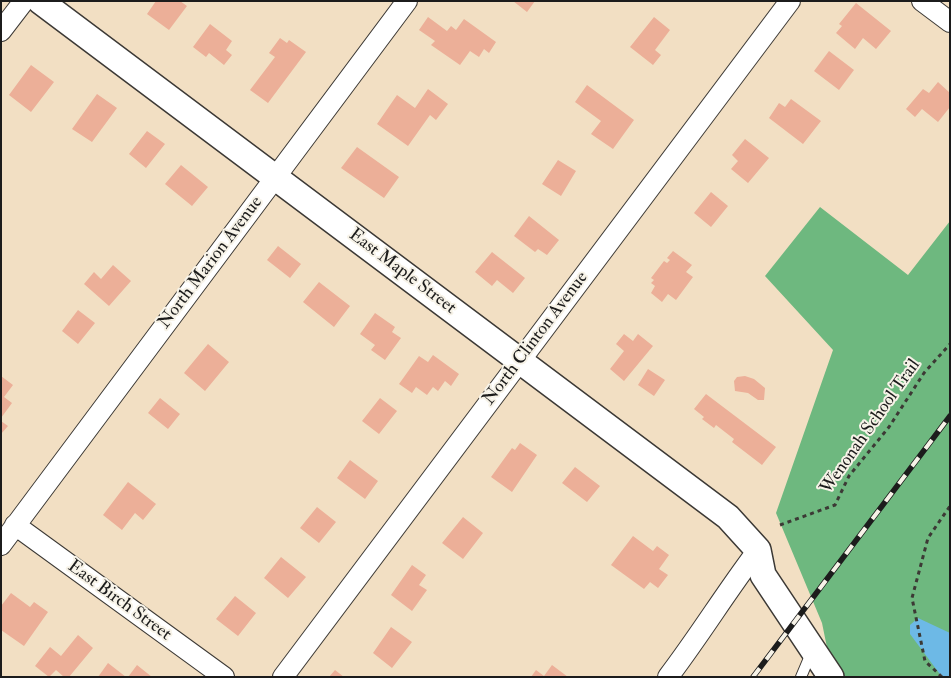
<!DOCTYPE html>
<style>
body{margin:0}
#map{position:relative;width:951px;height:678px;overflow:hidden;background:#f2dfc3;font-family:"IM FELL Double Pica",serif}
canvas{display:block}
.frame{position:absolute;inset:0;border:2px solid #1c1c1c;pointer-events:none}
</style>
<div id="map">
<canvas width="951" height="678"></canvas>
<div class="frame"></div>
</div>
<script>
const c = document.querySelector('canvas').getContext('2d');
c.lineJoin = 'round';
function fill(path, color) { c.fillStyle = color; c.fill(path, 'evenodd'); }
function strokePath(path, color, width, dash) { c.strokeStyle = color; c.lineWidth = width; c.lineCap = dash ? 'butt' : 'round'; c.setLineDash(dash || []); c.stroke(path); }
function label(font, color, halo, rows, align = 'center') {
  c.font = font + ' "IM FELL Double Pica",serif'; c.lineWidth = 4; c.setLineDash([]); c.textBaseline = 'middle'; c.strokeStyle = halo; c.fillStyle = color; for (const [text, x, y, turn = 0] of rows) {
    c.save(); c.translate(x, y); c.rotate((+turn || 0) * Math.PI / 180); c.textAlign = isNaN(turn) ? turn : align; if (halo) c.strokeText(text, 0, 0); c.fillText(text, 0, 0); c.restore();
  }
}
fill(new Path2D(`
 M 820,207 L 908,275 L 950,221 L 950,677 L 833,677 L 822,623 L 776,513 L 833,350 L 765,276 Z`), '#6eb87f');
fill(new Path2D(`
 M 918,618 L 950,633 L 950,677 L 942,677 L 910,634 L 910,625 Z`), '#6db9e6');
fill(new Path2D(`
 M 156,1 L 180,1 L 187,6 L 169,30 L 147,14 Z
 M 513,1 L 535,1 L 527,12 Z
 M 856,3 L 891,31 L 876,49 L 863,38 L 855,49 L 836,33 L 842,26 L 839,24 Z
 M 428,17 L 447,31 L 451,26 L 456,30 L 464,19 L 496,42 L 489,53 L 484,49 L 479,57 L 470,51 L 460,65 L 431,45 L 435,41 L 419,30 Z
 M 654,17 L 670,30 L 655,50 L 661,55 L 653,65 L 630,47 Z
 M 210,24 L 232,41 L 226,50 L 232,55 L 224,65 L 209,53 L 206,57 L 193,47 Z
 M 280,38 L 287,43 L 289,40 L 306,52 L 268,103 L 250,90 L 275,57 L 269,53 Z
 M 829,51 L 854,70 L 839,90 L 814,71 Z
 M 31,65 L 54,82 L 31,112 L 9,95 Z
 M 938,82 L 950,93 L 950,107 L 938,122 L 922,109 L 915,117 L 906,109 L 923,89 L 929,93 Z
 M 587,85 L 634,120 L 613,149 L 591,134 L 601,121 L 575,102 Z
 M 428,89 L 448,104 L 436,120 L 430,115 L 408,146 L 377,124 L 397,95 L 415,108 Z
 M 97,94 L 117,108 L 92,142 L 72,129 Z
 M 791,99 L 821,121 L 803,144 L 769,118 L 779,103 L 785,107 Z
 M 147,131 L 165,144 L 146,168 L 129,154 Z
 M 745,139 L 769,158 L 748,183 L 731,169 L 738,161 L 732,155 Z
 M 357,147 L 399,177 L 384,198 L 341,168 Z
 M 558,160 L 576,171 L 561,196 L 542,184 Z
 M 181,165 L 208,187 L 192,206 L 165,184 Z
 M 711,192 L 728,206 L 711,227 L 694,213 Z
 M 529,216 L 559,240 L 547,255 L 538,249 L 535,252 L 514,236 Z
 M 278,246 L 301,264 L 290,278 L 267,260 Z
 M 673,251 L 692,265 L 686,272 L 693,277 L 676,300 L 668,294 L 662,302 L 651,293 L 655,286 L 651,283 L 654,280 L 651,278 L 664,261 L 667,263 L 670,260 L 667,258 Z
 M 492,252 L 525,278 L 513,293 L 497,280 L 492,286 L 475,272 Z
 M 113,265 L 131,281 L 109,306 L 84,284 L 94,272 L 101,279 Z
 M 319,282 L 350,306 L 334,327 L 303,302 Z
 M 78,310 L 95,323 L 78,344 L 62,331 Z
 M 375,313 L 395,327 L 392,332 L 401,338 L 385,360 L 371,350 L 375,345 L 360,334 Z
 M 624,334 L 633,341 L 638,334 L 653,346 L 624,381 L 610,369 L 624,351 L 616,344 Z
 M 208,344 L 229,362 L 205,391 L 184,373 Z
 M 433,355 L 459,374 L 451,386 L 445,381 L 438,391 L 433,387 L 427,395 L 416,387 L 412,393 L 399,384 L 419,356 L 428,362 Z
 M 648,369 L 665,380 L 654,396 L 638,385 Z
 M 1,376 L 13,385 L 4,397 L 12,403 L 1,418 Z
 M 745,376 L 754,379 L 765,388 L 764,400 L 758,400 L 748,393 L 735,391 L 734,381 L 737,377 Z
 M 706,394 L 776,447 L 762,465 L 732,442 L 734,439 L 716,425 L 714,428 L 702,419 L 704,417 L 694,409 Z
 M 160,398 L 180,414 L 168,429 L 148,413 Z
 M 380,398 L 397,411 L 379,434 L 362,421 Z
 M 1,421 L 8,426 L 1,434 Z
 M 520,443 L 537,455 L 512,492 L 491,477 L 512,448 L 515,450 Z
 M 350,460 L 378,481 L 365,499 L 337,478 Z
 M 575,467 L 600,486 L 587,502 L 562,483 Z
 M 128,482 L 156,504 L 143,520 L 135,513 L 122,530 L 103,515 Z
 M 317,507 L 336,522 L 319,543 L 300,528 Z
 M 463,517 L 483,533 L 463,559 L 442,543 Z
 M 633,536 L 653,551 L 657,546 L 669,555 L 659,569 L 668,575 L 658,588 L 650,582 L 644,589 L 611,565 Z
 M 281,557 L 306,577 L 288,598 L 264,578 Z
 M 412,565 L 426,575 L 419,585 L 427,590 L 412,611 L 391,595 Z
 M 11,593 L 30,607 L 34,602 L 48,612 L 24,646 L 1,630 L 1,606 Z
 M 235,596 L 256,613 L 238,636 L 216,619 Z
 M 391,627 L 412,642 L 392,668 L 373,653 Z
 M 78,635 L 93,648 L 69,677 L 64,677 L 56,670 L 49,677 L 35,666 L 50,647 L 61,656 Z
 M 108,663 L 126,677 L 98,677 Z
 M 137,665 L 152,677 L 128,677 Z
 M 552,665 L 568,677 L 531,677 L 536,670 L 544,676 Z
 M 335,670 L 344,677 L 329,677 Z`), '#ecaf98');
const service = new Path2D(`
 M 801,677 L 812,651`);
const minor = new Path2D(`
 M 922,1 L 950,22
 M 1,31 L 24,1
 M 15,525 L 224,677
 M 1,545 L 407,1
 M 283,677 L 790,1
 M 668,677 C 700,635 726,592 758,550`);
const tertiary = new Path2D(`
 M 40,1 L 728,517 L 758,550 L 763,575 L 831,677`);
strokePath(service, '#3c3935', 12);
strokePath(minor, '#3c3935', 22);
strokePath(tertiary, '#3c3935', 28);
strokePath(new Path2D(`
 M 780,525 L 835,505 L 849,476 L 889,427 L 924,373 L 950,344
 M 942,677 L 925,661 L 912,598 L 928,538 L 950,506`), '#3c3935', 3, [4, 4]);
strokePath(service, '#fff', 10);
strokePath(minor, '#fff', 20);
strokePath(tertiary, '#fff', 25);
const rail = new Path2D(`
 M 753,677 L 950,416`);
strokePath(rail, '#1c1c1c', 5.5);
strokePath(rail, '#f7f3e8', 4, [11]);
label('18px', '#1c1c1c', '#f7f3e8', [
 ["North Marion Avenue",211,263,-53],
 ["East Maple Street",402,272,37],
 ["North Clinton Avenue",536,339,-53],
 ["Wenonah School Trail",871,427,-55],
 ["East Birch Street",119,601,36]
]);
</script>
